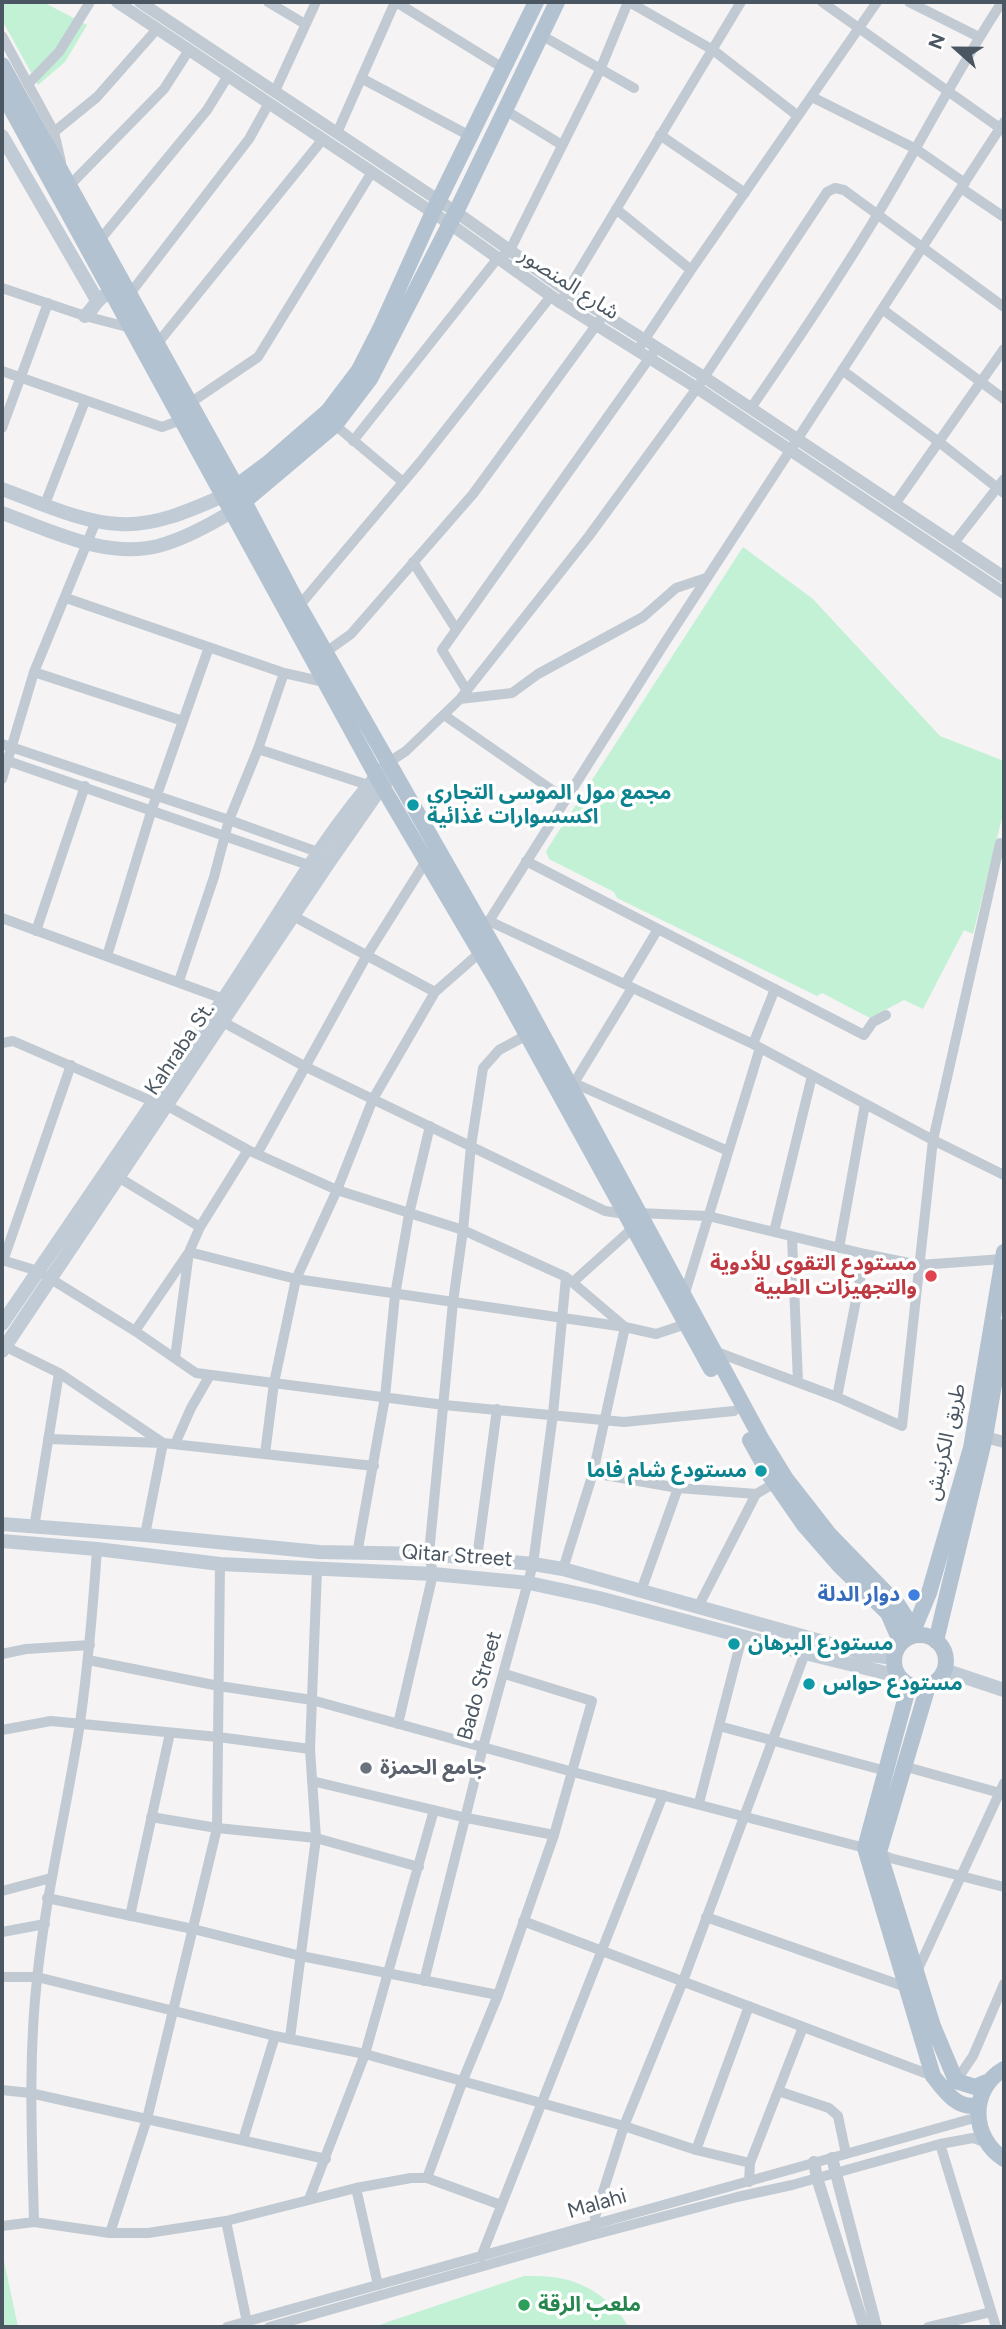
<!DOCTYPE html>
<meta charset="utf-8">
<style>
body{margin:0}
#map{position:relative;width:1006px;height:2329px;overflow:hidden;background:#f5f3f3;font-family:Figtree,sans-serif}
canvas{display:block}
.frame{position:absolute;inset:0;border:4px solid #4a5661;pointer-events:none}
.north{position:absolute;left:922px;top:14px;width:70px;height:70px;-webkit-text-stroke:5px #fff;paint-order:stroke;rotate:291deg;font-size:19px;font-weight:700;line-height:28px;text-align:center;color:#4a5661}
.north::after{content:'';display:block;margin:auto;width:24px;height:32px;background:#4a5661;clip-path:polygon(50% 0,100% 100%,50% 72%,0 100%)}
</style>
<div id="map">
<canvas width="1006" height="2329"></canvas>
<div class="frame"></div>
<div class="north">N</div>
</div>
<script>
const c = document.querySelector('canvas').getContext('2d');
c.lineJoin = 'round';
function fill(path, color) { c.fillStyle = color; c.fill(path, 'evenodd'); }
function strokePath(path, color, width, dash) { c.strokeStyle = color; c.lineWidth = width; c.lineCap = dash ? 'butt' : 'round'; c.setLineDash(dash || []); c.stroke(path); }
function label(font, color, halo, rows, align = 'center') {
  c.font = font + ' Figtree,"Noto Sans Arabic",sans-serif'; c.lineWidth = 7; c.setLineDash([]); c.textBaseline = 'middle'; c.strokeStyle = halo; c.fillStyle = color; for (const [text, x, y, turn = 0] of rows) {
    c.save(); c.translate(x, y); c.rotate((+turn || 0) * Math.PI / 180); c.textAlign = isNaN(turn) ? turn : align; if (halo) c.strokeText(text, 0, 0); c.fillText(text, 0, 0); c.restore();
  }
}
fill(new Path2D(`
 M 2,2 L 43,2 L 87,25 L 65,62 L 38,85 L 2,20 Z
 M 743,547 L 813,599 L 940,736 L 1004,761 L 1004,810 L 973,934 L 964,930 L 923,1009 L 904,1000 L 870,1018 L 822,993 L 817,996 L 617,898 L 614,892 L 549,859 L 546,851 Z
 M 2,2251 L 18,2327 L 2,2327 Z
 M 524,2276 C 539,2276 554,2276 568,2280 C 591,2286 619,2306 628,2327 L 378,2327 L 382,2324 Z`), '#c3f1d5');
strokePath(new Path2D(`
 M 268,2 L 305,24
 M 396,2 L 503,68
 M 629,2 L 713,50 L 798,116
 M 822,2 L 1004,131
 M 909,2 L 979,37
 M 541,35 L 634,88
 M 2,36 L 54,132 L 61,162
 M 361,78 L 470,136
 M 28,84 L 59,52 L 90,2
 M 275,91 L 316,2
 M 812,97 L 916,149 L 965,183
 M 505,110 L 562,145
 M 54,132 L 97,97 L 157,29
 M 337,133 L 395,2
 M 660,135 L 745,193
 M 69,186 L 164,89 L 189,50
 M 961,188 L 1004,217
 M 616,209 L 691,270
 M 99,241 L 207,110 L 228,76
 M 2,288 L 85,316 L 131,328
 M 129,295 L 249,139 L 269,103
 M 564,296 L 741,2
 M 882,309 L 1004,399
 M 157,344 L 323,139
 M 637,351 L 691,270 L 877,2
 M 842,370 L 939,442 L 1004,493
 M 2,371 L 162,427 L 181,420
 M 190,403 L 258,357 L 372,172
 M 751,408 C 795,344 839,279 879,212 C 921,142 957,70 1002,2
 M 335,425 L 403,482
 M 2,428 L 48,303
 M 353,441 L 497,259 L 509,252 L 600,70 L 628,2
 M 45,504 L 85,401
 M 895,504 L 1004,349
 M 954,543 L 1004,479
 M 413,562 L 456,629
 M 66,598 L 284,673 L 324,682
 M 299,606 L 421,461 L 551,296
 M 326,652 L 351,634 L 473,494 L 600,320
 M 34,672 L 183,721
 M 467,691 L 442,650 L 653,353
 M 460,699 L 512,693 L 538,674 L 643,617 L 676,588 L 706,578
 M 444,715 L 565,799
 M 2,744 L 229,820 L 323,854
 M 258,749 L 368,785
 M 2,759 L 317,868
 M 389,762 L 406,751 L 460,699 L 589,536 L 697,388 L 827,192 L 835,188 L 844,190 L 1004,307
 M 2,779 L 34,672 L 96,521
 M 526,861 L 864,1035 L 873,1022 L 886,1015
 M 295,917 L 435,992
 M 2,918 L 229,1001
 M 482,921 L 489,921 L 753,1044 L 933,1140 L 1004,1175
 M 489,921 L 664,644 L 1004,122
 M 36,931 L 85,786
 M 107,956 L 152,809 L 209,647
 M 179,981 L 214,877 L 229,820 L 258,749 L 284,673
 M 625,984 L 658,929
 M 223,1022 L 304,1066 L 605,1211 L 625,1214
 M 2,1043 L 13,1041 L 154,1102 L 166,1105 L 248,1150 L 337,1190 L 463,1230 L 566,1277 L 625,1327 L 593,1473 L 563,1569
 M 753,1044 L 775,989
 M 567,1080 L 728,1151
 M 574,1083 L 632,988
 M 257,1154 L 367,955 L 426,861
 M 118,1177 L 200,1227
 M 638,1213 L 708,1216 L 865,1254 L 919,1265 L 1003,1259
 M 774,1232 L 812,1076
 M 792,1237 L 798,1382
 M 839,1248 L 865,1104
 M 2,1260 L 38,1271 L 135,1331 L 196,1373 L 444,1405 L 624,1422 L 734,1411
 M 3,1261 L 71,1065
 M 573,1282 L 633,1228
 M 684,1296 L 760,1048
 M 135,1331 L 189,1252 L 296,1279 L 625,1327 L 656,1334 L 686,1324
 M 2,1345 L 59,1373 L 163,1443 L 145,1535
 M 714,1351 L 837,1397 L 902,1426 L 933,1140 L 1000,843 L 1004,844
 M 175,1358 L 189,1252 L 200,1227 L 248,1150
 M 837,1397 L 865,1254
 M 48,1439 L 163,1443 L 374,1466
 M 175,1444 L 191,1408 L 210,1375
 M 265,1454 L 274,1383 L 296,1279 L 337,1190 L 373,1099 L 435,992 L 484,949
 M 593,1473 L 678,1488 L 756,1494 L 775,1483
 M 34,1528 L 59,1373
 M 357,1554 L 385,1397 L 395,1295 L 409,1214 L 430,1126
 M 477,1558 L 497,1409
 M 641,1591 L 678,1488
 M 698,1607 L 756,1494
 M 2,1654 L 26,1649 L 90,1645
 M 88,1660 L 219,1686 L 312,1700 L 573,1772 L 865,1848 L 890,1858 L 1004,1887
 M 398,1724 L 433,1574 L 429,1554 L 453,1302 L 463,1230 L 471,1146 L 483,1068 L 499,1050 L 527,1035
 M 719,1726 L 886,1771
 M 2,1730 L 51,1721 L 218,1737 L 310,1749
 M 903,1766 L 1000,1793
 M 312,1781 L 467,1818 L 554,1835
 M 699,1803 L 742,1637
 M 151,1817 L 217,1828 L 316,1838 L 419,1867
 M 2,1891 L 51,1878
 M 47,1898 L 193,1929 L 301,1956 L 498,1995
 M 130,1916 L 170,1733
 M 706,1917 L 906,1987
 M 523,1921 L 933,2076
 M 2,1932 L 45,1924
 M 918,1974 L 919,1967 L 1004,1783
 M 2,1977 L 37,1977 L 275,2036 L 365,2054 L 624,2126 L 696,2150 L 750,2163
 M 424,1981 L 483,1747 L 533,1564 L 553,1414 L 566,1277
 M 290,2038 L 316,1838 L 310,1749 L 317,1570
 M 956,2081 L 973,2056 L 1004,1984
 M 2,2090 L 30,2093 L 326,2159
 M 778,2091 L 829,2108 L 838,2116 L 846,2154
 M 243,2140 L 275,2036
 M 940,2144 L 996,2327
 M 696,2150 L 749,2006
 M 427,2178 L 463,2080 L 498,1995 L 554,1835 L 592,1701 L 505,1674
 M 749,2182 L 750,2163 L 803,2027
 M 356,2188 L 378,2285
 M 309,2199 L 365,2054 L 434,1810
 M 226,2221 L 248,2327
 M 34,2222 C 32,2141 28,2060 37,1979 C 46,1892 67,1808 80,1723 C 88,1665 93,1607 97,1549
 M 596,2224 L 595,2217 L 624,2126 L 683,1981 L 805,1653
 M 2,2226 L 34,2222 L 110,2233 L 148,2233 L 226,2221 L 356,2188 L 411,2178 L 427,2178 L 501,2205
 M 110,2233 L 147,2119 L 217,1828 L 220,1564
 M 481,2257 L 663,1795
 M 227,2327 L 978,2117
 M 269,2327 L 589,2236 L 737,2197 L 792,2185 L 940,2144 L 973,2138 L 987,2143
 M 928,2327 L 991,2312`), '#c1cad2', 10);
strokePath(new Path2D(`
 M 117,2 L 450,224 L 561,303 L 697,388 L 1004,593
 M 140,2 L 456,212 L 567,291 L 704,377 L 1004,577
 M 985,1437 L 1004,1442
 M 832,2158 L 876,2327
 M 814,2162 L 817,2178 L 864,2327`), '#c1cad2', 12);
strokePath(new Path2D(`
 M 2,136 L 97,300
 M 85,316 C 93,310 95,301 104,296
 M 2,489 C 38,502 82,523 120,524 C 156,526 191,510 223,496
 M 2,513 C 50,530 105,559 158,546 C 184,539 208,526 231,512
 M 2,1324 C 76,1216 150,1108 223,1000 C 275,922 321,838 383,769
 M 2,1351 L 327,865 L 382,786 L 395,772
 M 2,1524 L 145,1535 L 319,1552 L 429,1554 L 533,1564 L 563,1569 L 870,1655 L 894,1658
 M 2,1541 L 97,1549 L 220,1564 L 433,1574 L 529,1583 L 599,1598 L 805,1653 L 898,1676
 M 944,1670 L 1004,1690`), '#c1cbd6', 14);
strokePath(new Path2D(`
 M 2,65 L 237,488 L 299,606 L 520,993 L 762,1440 L 786,1479 L 829,1534 L 898,1605 L 907,1619 L 910,1637
 M 2,92 L 382,786 L 500,986 L 711,1369
 M 228,493 L 267,464 L 328,411 L 359,370 L 380,329 L 433,212 L 536,2
 M 239,506 L 335,425 L 370,379 L 456,212 L 557,2
 M 750,1440 L 770,1476 L 804,1525 L 839,1565 L 888,1613 L 901,1643
 M894 1661a26 26 0 1 1 52 0a26 26 0 1 1-52 0Z
 M 911,1636 L 929,1593 L 971,1448 L 1004,1252
 M 936,1641 L 985,1437 L 1004,1327
 M 909,1685 L 865,1848 L 933,2076 C 945,2091 957,2110 979,2105
 M 928,1686 L 879,1852 L 933,2026 L 956,2081 L 975,2087 L 987,2082
 M 1004,2069 C 969,2089 971,2138 1004,2159`), '#b3c2d1', 16);
for (const [x, y, r, color] of [
 [413,805,7,"#0f9aa8"],
 [931,1276,7,"#e0444e"],
 [761,1471,7,"#0f9aa8"],
 [914,1595,7,"#3f7fe0"],
 [734,1644,7,"#0f9aa8"],
 [809,1684,7,"#0f9aa8"],
 [366,1768,7,"#6b7280"],
 [524,2305,7,"#2e9e5b"]
]) { const dot = new Path2D(); dot.arc(x, y, r, 0, 2 * Math.PI); c.fillStyle = color; c.fill(dot); strokePath(dot, '#fff', 2.5); }
label('21px', '#4a5661', '#fff', [
 ["شارع المنصور",569,284,33],
 ["Kahraba St.",180,1049,-56],
 ["طريق الكرنيش",946,1442,-77],
 ["Qitar Street",457,1556,4],
 ["Bado Street",480,1686,-74],
 ["Malahi",597,2204,-16]
]);
label('bold 21px', '#0d838f', '#fff', [
 ["مجمع مول الموسى التجاري",427,793],
 ["اكسسوارات غذائية",427,817],
 ["مستودع شام فاما",747,1471,"right"],
 ["مستودع البرهان",748,1644],
 ["مستودع حواس",823,1684]
], 'left');
label('bold 21px', '#be3a42', '#fff', [
 ["مستودع التقوى للأدوية",917,1264],
 ["والتجهيزات الطبية",917,1288]
], 'right');
label('bold 21px', '#366cbe', '#fff', [
 ["دوار الدلة",900,1595]
], 'right');
label('bold 21px', '#5b616d', '#fff', [
 ["جامع الحمزة",380,1768]
], 'left');
label('bold 21px', '#27864d', '#fff', [
 ["ملعب الرقة",538,2305]
], 'left');
</script>
